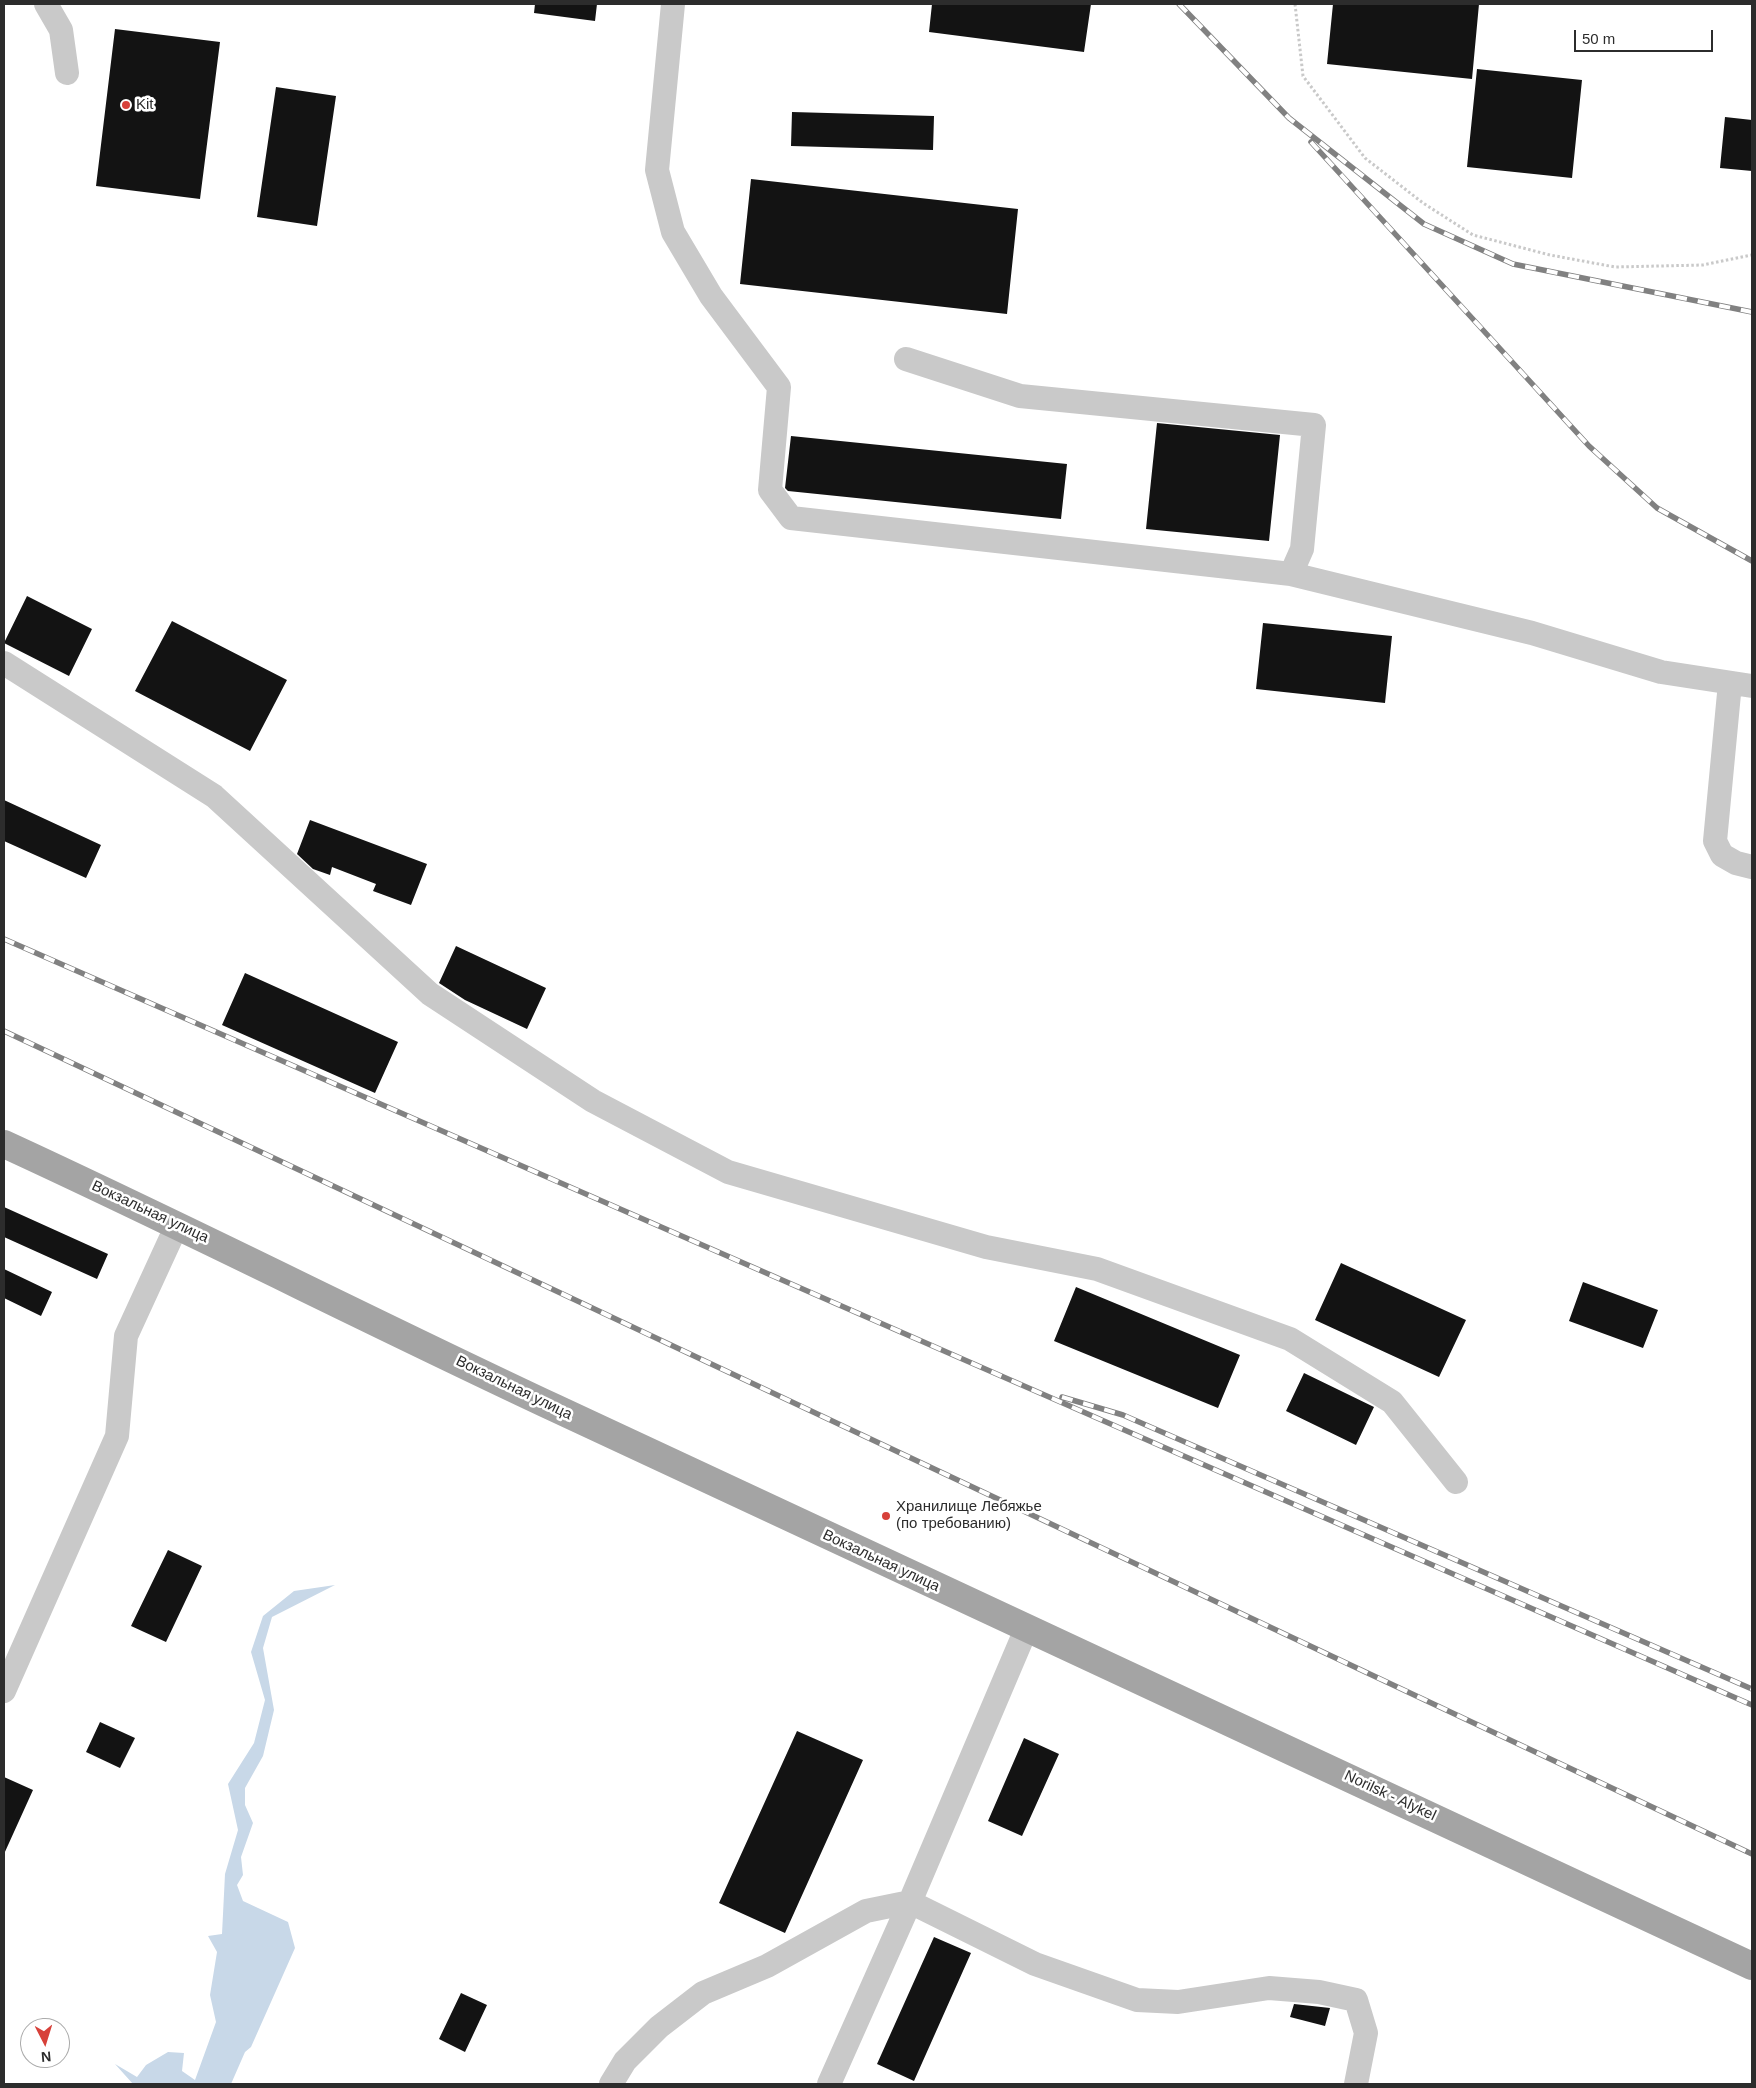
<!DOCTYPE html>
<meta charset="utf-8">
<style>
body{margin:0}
#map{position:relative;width:1756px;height:2088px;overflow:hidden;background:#fff;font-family:Helvetica,sans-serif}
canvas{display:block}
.frame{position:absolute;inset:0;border:5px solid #2c2c2c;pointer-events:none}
.north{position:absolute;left:20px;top:2018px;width:50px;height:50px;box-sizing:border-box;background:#fff;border:1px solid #ababab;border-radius:50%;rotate:175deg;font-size:14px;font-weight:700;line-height:20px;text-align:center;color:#2c2c2c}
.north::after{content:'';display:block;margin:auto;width:18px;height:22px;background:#d7413a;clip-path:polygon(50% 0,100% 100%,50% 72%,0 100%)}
.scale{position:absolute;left:1574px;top:30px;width:139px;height:22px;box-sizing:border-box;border:2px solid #2c2c2c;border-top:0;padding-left:6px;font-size:15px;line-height:18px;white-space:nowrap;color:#2c2c2c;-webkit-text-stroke:4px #fff;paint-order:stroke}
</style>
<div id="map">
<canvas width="1756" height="2088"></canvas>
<div class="frame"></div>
<div class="north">N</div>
<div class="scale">50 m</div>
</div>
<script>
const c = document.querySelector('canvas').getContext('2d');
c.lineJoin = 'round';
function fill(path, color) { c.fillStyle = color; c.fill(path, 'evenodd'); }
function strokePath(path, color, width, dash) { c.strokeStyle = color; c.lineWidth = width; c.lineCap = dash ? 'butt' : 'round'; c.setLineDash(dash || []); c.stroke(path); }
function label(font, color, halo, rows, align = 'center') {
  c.font = font + ' Helvetica,sans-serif'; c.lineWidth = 5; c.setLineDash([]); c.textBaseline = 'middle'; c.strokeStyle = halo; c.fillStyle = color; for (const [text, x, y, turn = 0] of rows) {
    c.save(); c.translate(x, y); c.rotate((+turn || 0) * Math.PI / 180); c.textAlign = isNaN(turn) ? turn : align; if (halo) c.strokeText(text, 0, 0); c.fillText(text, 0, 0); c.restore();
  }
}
fill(new Path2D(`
 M 335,1585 L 272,1617 L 263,1648 L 274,1710 L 263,1756 L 245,1788 L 245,1805 L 253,1823 L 241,1857 L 243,1875 L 237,1885 L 243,1901 L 288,1922 L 295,1948 L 251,2047 L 245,2052 L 231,2084 L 133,2084 L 115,2064 L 137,2077 L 146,2065 L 168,2052 L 184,2053 L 182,2071 L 195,2080 L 216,2022 L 210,1995 L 217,1952 L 208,1936 L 222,1934 L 225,1874 L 238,1830 L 228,1784 L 254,1743 L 265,1700 L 251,1652 L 263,1616 L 294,1591 Z`), '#c8d8e8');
fill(new Path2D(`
 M 535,4 L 597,4 L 595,21 L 534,13 Z
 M 932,4 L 1091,4 L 1084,52 L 929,32 Z
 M 1333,4 L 1479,4 L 1472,79 L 1327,64 Z
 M 115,29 L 220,42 L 200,199 L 96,186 Z
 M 1477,69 L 1582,80 L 1572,178 L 1467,167 Z
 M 276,87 L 336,96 L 317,226 L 257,217 Z
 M 792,112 L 934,116 L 933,150 L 791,146 Z
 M 1725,117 L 1752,120 L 1752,171 L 1720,168 Z
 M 751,179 L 1018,209 L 1007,314 L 740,284 Z
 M 1157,423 L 1280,435 L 1269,541 L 1146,529 Z
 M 791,436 L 1067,464 L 1061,519 L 788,491 L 785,488 Z
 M 27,596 L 92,629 L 69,676 L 4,643 Z
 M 172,621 L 287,680 L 250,751 L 135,691 Z
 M 1263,623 L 1392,636 L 1385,703 L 1256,689 Z
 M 4,800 L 101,845 L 86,878 L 4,841 Z
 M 310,820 L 427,864 L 411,905 L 373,891 L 376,884 L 332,867 L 330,875 L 313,869 L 297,854 Z
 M 456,946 L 546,988 L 527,1029 L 465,1000 L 439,983 Z
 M 245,973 L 398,1042 L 375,1093 L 222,1025 Z
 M 4,1207 L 108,1254 L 97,1279 L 4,1237 Z
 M 1341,1263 L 1466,1320 L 1439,1377 L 1315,1320 Z
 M 4,1269 L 52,1292 L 41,1316 L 4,1298 Z
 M 1583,1282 L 1658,1310 L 1643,1348 L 1569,1321 Z
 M 1076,1287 L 1240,1355 L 1218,1408 L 1054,1341 Z
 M 1304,1373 L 1374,1407 L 1356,1445 L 1286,1411 Z
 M 168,1550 L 202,1566 L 166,1642 L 131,1626 Z
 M 100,1722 L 135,1738 L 120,1768 L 86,1752 Z
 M 797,1731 L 863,1760 L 785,1933 L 719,1903 Z
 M 1024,1738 L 1059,1754 L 1022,1836 L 988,1821 Z
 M 4,1777 L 33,1790 L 4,1854 Z
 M 934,1937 L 971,1953 L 914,2081 L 877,2064 Z
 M 461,1993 L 487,2005 L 465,2052 L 439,2039 Z
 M 1294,2004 L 1330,2008 L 1325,2026 L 1290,2017 Z`), '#131313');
strokePath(new Path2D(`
 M 1295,4 L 1303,76 L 1365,158 L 1423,203 L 1473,235 L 1550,255 L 1615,267 L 1703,265 L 1752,255`), '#c9c9c9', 3, [2.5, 2.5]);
strokePath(new Path2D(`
 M 46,4 L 61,30 L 67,73
 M 673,4 L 657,170 L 673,232 L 711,296 L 779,387 L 770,490 L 791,518 L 1291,574 L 1302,549 L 1314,425 L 1020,396 L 906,359
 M 1291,574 L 1532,633 L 1661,672 L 1752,686
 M 4,663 L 214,796 L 430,994 L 593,1101 L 728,1172 L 986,1247 L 1097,1269 L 1290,1339 L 1392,1402 L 1456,1482
 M 1730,683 L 1715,841 L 1722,855 L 1736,863 L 1752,867
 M 4,1691 L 117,1436 L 126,1336 L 177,1225
 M 611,2084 L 625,2061 L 659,2027 L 703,1993 L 767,1966 L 866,1911 L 910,1902 L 1035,1964 L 1137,2000 L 1178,2002 L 1269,1988 L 1319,1992 L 1356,2000 L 1366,2033 L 1356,2084
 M 829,2084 L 910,1902 L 1027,1627`), '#c9c9c9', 24);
strokePath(new Path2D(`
 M 4,1144 C 189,1229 371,1322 555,1408 C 954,1596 1354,1779 1752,1966`), '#a4a4a4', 28);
const rail = new Path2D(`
 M 1179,4 L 1289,118 L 1424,224 L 1513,264 L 1752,312
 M 1311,142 L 1589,446 L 1657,508 L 1752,561
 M 4,939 L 1752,1705
 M 4,1031 L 1752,1854
 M 1062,1397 L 1123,1415 L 1752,1689`);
strokePath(rail, '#818181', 5.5);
strokePath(rail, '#fff', 4, [11]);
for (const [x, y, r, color] of [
 [126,105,5,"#d7413a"],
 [886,1516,5,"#d7413a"]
]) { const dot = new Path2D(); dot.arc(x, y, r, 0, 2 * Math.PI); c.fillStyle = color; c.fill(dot); strokePath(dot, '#fff', 2); }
label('15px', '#2c2c2c', '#fff', [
 ["Kit",136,105],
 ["Хранилище Лебяжье",896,1507],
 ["(по требованию)",896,1524]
], 'left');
label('15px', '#2c2c2c', '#fff', [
 ["Вокзальная улица",150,1212,25],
 ["Вокзальная улица",514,1388,26],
 ["Вокзальная улица",881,1561,25],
 ["Norilsk - Alykel",1390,1796,25]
]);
</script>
